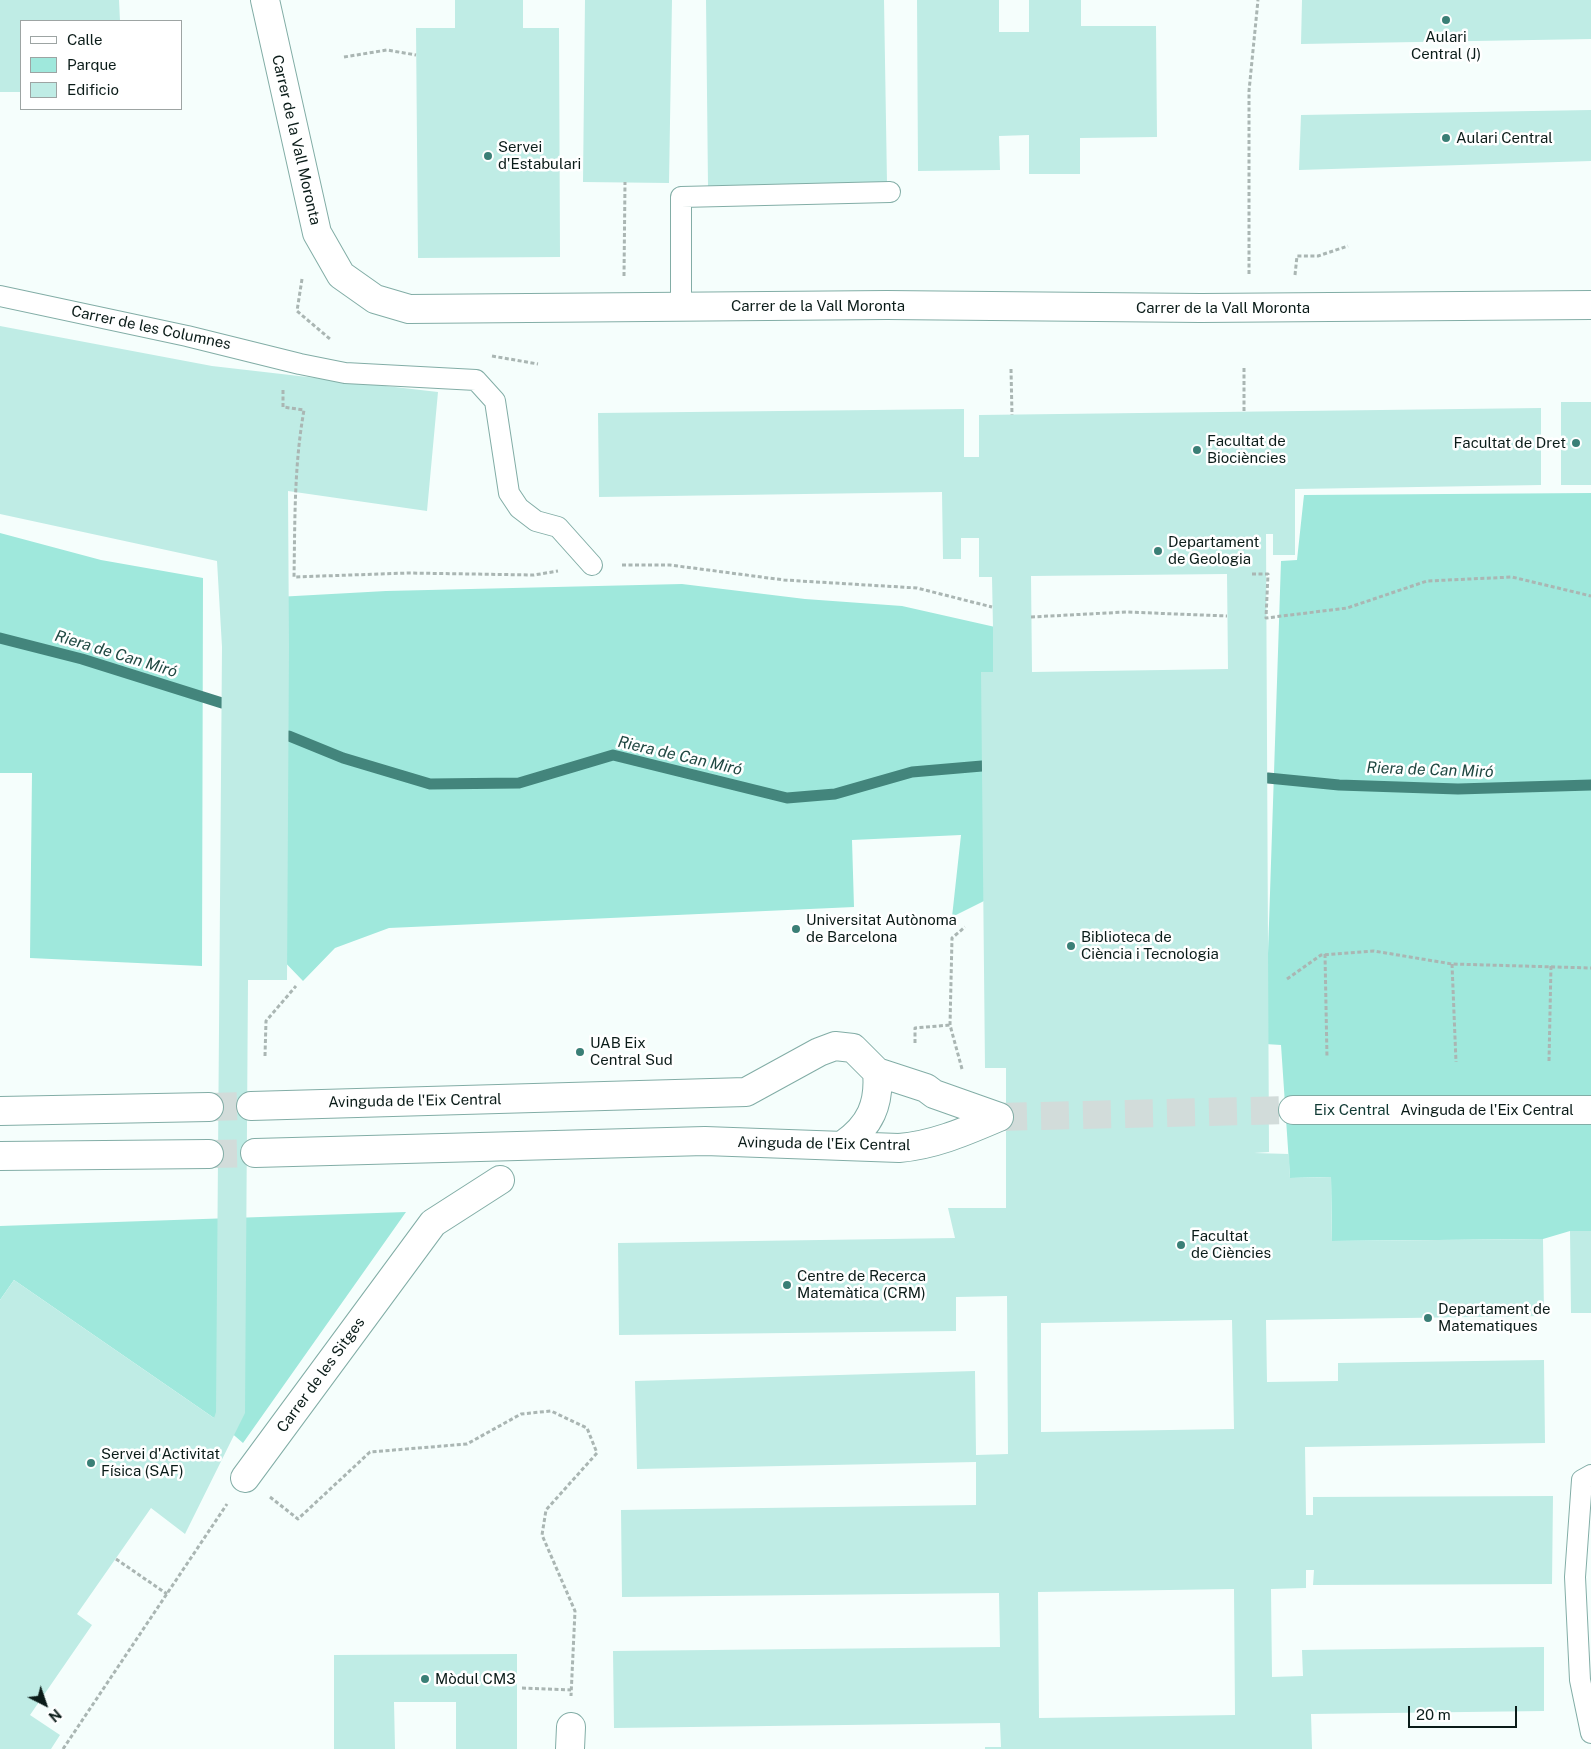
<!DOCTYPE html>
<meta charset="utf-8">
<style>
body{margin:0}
#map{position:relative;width:1591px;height:1749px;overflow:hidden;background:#f5fefc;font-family:"Public Sans",sans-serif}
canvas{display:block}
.legend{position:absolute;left:20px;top:20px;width:162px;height:90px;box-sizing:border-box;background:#fff;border:1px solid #9da4a3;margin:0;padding:6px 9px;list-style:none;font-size:15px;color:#0b1c19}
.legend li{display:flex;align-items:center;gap:10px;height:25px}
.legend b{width:25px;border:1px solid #9da4a3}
.north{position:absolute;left:20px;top:1679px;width:50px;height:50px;-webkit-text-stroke:4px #fff;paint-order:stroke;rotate:139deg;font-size:14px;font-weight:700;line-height:20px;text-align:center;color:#0b1c19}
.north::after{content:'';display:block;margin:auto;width:18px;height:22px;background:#0b1c19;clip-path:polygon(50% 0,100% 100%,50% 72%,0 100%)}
.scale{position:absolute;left:1408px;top:1706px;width:109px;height:22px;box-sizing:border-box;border:2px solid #0b1c19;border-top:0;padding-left:6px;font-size:15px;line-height:18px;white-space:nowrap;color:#0b1c19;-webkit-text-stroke:4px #fff;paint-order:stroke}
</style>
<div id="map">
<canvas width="1591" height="1749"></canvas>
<ul class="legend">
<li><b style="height:6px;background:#fff"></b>Calle</li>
<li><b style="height:14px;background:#9fe8dc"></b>Parque</li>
<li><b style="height:14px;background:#bfece5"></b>Edificio</li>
</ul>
<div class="north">N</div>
<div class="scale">20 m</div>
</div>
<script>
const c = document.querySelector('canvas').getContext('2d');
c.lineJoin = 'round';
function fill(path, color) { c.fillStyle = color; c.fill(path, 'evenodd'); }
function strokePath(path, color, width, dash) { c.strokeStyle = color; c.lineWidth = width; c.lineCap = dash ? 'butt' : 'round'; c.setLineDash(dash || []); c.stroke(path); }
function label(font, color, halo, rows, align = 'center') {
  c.font = font + ' "Public Sans",sans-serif'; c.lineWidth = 5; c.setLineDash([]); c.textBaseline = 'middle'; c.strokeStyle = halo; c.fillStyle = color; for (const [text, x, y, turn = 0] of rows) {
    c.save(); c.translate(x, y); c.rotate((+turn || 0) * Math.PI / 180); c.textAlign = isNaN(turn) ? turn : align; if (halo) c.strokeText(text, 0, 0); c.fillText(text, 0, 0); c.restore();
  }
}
fill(new Path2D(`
 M 1591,493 L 1591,1231 L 1570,1231 L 1543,1239 L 1332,1241 L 1331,1177 L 1290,1178 L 1281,1045 L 1265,1044 L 1281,561 L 1297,560 L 1304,495 Z
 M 0,533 L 101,560 L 203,578 L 202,966 L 30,958 L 32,773 L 0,773 Z
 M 682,584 L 805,599 L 902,606 L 1004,629 L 994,896 L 952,917 L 961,835 L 852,840 L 854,907 L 389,928 L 335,948 L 303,981 L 277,954 L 277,597 L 386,591 Z
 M 406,1212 L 243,1443 L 214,1418 L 14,1280 L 0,1300 L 0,1226 Z`), '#9fe8dc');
strokePath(new Path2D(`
 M 0,638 L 82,659 L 222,703
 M 289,736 L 343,758 L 430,784 L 519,783 L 613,755 L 787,798 L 835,794 L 912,772 L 982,766
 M 1268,778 L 1339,785 L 1458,789 L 1591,785`), '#43857c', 11);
fill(new Path2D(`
 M 0,0 L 119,0 L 120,21 L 21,21 L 21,92 L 0,92 Z
 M 455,0 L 523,0 L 523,28 L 559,28 L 560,257 L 418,258 L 416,28 L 455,28 Z
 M 585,0 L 672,0 L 669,183 L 583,182 Z
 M 706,0 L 884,0 L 887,183 L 708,186 Z
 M 917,0 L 999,0 L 999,32 L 1029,32 L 1029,0 L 1081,0 L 1081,26 L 1156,26 L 1157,137 L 1080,138 L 1080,174 L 1029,174 L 1029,135 L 999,136 L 1000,170 L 918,171 Z
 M 1302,0 L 1591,0 L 1591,39 L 1301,44 Z
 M 1591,110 L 1591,161 L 1299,170 L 1301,115 Z
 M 0,326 L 212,366 L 438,392 L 427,511 L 288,491 L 289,647 L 287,980 L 248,980 L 245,1413 L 185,1534 L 151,1508 L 77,1614 L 92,1625 L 30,1715 L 60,1735 L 51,1749 L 0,1749 L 0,1300 L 14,1280 L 214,1418 L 216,1412 L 222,647 L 217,561 L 0,514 Z
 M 1561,402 L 1591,402 L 1591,485 L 1561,485 Z
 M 1541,408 L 1541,485 L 1295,489 L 1295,555 L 1273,555 L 1273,534 L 1266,534 L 1269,1152 L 1254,1153 L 1289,1154 L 1290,1178 L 1331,1177 L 1332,1241 L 1543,1239 L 1544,1316 L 1266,1320 L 1267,1382 L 1338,1381 L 1338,1363 L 1544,1360 L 1545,1443 L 1305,1447 L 1306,1515 L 1313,1515 L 1313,1497 L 1553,1496 L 1552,1584 L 1313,1585 L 1314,1570 L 1306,1570 L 1306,1588 L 1271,1589 L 1272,1677 L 1303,1676 L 1302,1650 L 1544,1647 L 1544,1711 L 1311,1714 L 1312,1749 L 985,1749 L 985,1747 L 1001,1747 L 1000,1723 L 614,1728 L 613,1651 L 1000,1647 L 999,1593 L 622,1597 L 621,1510 L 976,1505 L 976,1462 L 637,1469 L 635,1381 L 975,1371 L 976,1455 L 1008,1454 L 1007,1296 L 956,1297 L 956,1331 L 619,1335 L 618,1243 L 955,1238 L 948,1208 L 1006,1208 L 1006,1068 L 985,1068 L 981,672 L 993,672 L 993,628 L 992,577 L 979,577 L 979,538 L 961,538 L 961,559 L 943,559 L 942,492 L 599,497 L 598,413 L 964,409 L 964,457 L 979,457 L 979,415 ZM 1227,574 L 1228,669 L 1032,672 L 1031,576 ZM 1232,1320 L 1234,1429 L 1041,1432 L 1041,1323 ZM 1234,1589 L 1235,1715 L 1039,1718 L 1038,1592 Z
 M 1570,1231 L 1591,1231 L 1591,1313 L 1571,1313 Z
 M 517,1654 L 517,1749 L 456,1749 L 456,1702 L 394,1702 L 395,1749 L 334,1749 L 334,1655 Z`), '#bfece5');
strokePath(new Path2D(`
 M 209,1107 L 251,1106
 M 999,1117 L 1293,1110
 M 209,1154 L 255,1153`), '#d2dcda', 28, [28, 14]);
const lane = new Path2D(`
 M 0,296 L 187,336 L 300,364 L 345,373 L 476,380 L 495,401 L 509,493 L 519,508 L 536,521 L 558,527 L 592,565
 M 681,307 L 681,197 L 890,192
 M 1591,1475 L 1582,1480 L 1575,1577 L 1580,1680 L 1591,1733`);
const street = new Path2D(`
 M 265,0 L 317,233 L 341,275 L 375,299 L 409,309 L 887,305 L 1201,308 L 1591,305
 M 251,1106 L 746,1092 L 819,1052 L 835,1046 L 853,1048 L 877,1072 L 926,1088 L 934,1094 L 999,1117
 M 1293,1110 L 1591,1110
 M 0,1111 L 209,1107
 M 844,1144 C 870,1126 880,1104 877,1072
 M 255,1153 L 705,1141 L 899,1148 C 935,1145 966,1131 999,1117
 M 0,1156 L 209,1154
 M 245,1478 L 433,1223 L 500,1180
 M 570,1749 L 571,1727`);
strokePath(lane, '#82ada6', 22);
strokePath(street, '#82ada6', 30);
strokePath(new Path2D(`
 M 344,57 L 387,50 L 416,55
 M 1249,274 L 1249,91 L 1258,0
 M 1295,275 L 1297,256 L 1318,256 L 1348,246
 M 624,276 L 625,182
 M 302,279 L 297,311 L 330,339
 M 492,356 L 538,364
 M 1244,368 L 1244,412
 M 1011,369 L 1012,415
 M 283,390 L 283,407 L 304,410 C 294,466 295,521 294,577 L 408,573 L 534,575 L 558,571
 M 622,565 L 670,565 L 784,580 L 917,588 L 992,607
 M 1252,574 L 1268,574 L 1266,618 L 1347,608 L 1427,581 L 1512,577 L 1591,596
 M 1031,617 L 1126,612 L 1227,616
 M 1325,954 L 1327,1058
 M 1452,964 L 1456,1062
 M 1287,979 L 1321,955 L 1374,951 L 1452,964 L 1591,968
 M 915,1043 L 915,1028 L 950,1025
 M 265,1056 L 266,1021 L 296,986
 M 1549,1061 L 1551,965
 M 962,1069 L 950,1025 L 952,938 L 965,927
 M 270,1497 L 298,1519 L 370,1452 L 467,1444 L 521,1414 L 551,1411 L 587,1428 L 597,1453 L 546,1510 L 542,1535 L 575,1611 L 571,1696
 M 116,1559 L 167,1594
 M 522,1688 L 571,1690
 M 63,1749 L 227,1504`), '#aab6b3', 3, [4, 2.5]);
strokePath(lane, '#fff', 20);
strokePath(street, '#fff', 28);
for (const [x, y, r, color] of [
 [1446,20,5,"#3a7f76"],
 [1446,138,5,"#3a7f76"],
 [488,156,5,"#3a7f76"],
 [1576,443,5,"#3a7f76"],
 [1197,450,5,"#3a7f76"],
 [1158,551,5,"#3a7f76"],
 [796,929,5,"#3a7f76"],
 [1071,946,5,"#3a7f76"],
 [580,1052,5,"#3a7f76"],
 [1181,1245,5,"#3a7f76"],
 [787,1285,5,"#3a7f76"],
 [1428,1318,5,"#3a7f76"],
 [91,1463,5,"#3a7f76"],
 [425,1679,5,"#3a7f76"]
]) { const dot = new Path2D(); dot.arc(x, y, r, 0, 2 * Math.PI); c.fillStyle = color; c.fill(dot); strokePath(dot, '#fff', 2); }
label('15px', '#0b1c19', '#fff', [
 ["Aulari",1446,37,"center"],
 ["Central (J)",1446,54,"center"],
 ["Aulari Central",1456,138],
 ["Servei",498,147],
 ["d'Estabulari",498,164],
 ["Facultat de",1207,441],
 ["Biociències",1207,458],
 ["Facultat de Dret",1566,443,"right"],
 ["Departament",1168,542],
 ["de Geologia",1168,559],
 ["Universitat Autònoma",806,920],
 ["de Barcelona",806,937],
 ["Biblioteca de",1081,937],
 ["Ciència i Tecnologia",1081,954],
 ["UAB Eix",590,1043],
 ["Central Sud",590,1060],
 ["Facultat",1191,1236],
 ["de Ciències",1191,1253],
 ["Centre de Recerca",797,1276],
 ["Matemàtica (CRM)",797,1293],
 ["Departament de",1438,1309],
 ["Matematiques",1438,1326],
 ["Servei d'Activitat",101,1454],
 ["Física (SAF)",101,1471],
 ["Mòdul CM3",435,1679]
], 'left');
label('15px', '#0b1c19', '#fff', [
 ["Carrer de la Vall Moronta",296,140,77],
 ["Carrer de la Vall Moronta",818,306],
 ["Carrer de la Vall Moronta",1223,308],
 ["Carrer de les Columnes",151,328,12],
 ["Avinguda de l'Eix Central",415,1101,-1],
 ["Avinguda de l'Eix Central",1487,1110],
 ["Avinguda de l'Eix Central",824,1144,1],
 ["Carrer de les Sitges",321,1375,-54]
]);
label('15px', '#103a34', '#fff', [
 ["Eix Central",1352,1110]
]);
label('italic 16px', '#214943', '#fff', [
 ["Riera de Can Miró",116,654,17],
 ["Riera de Can Miró",680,756,13],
 ["Riera de Can Miró",1430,770,2]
]);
</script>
